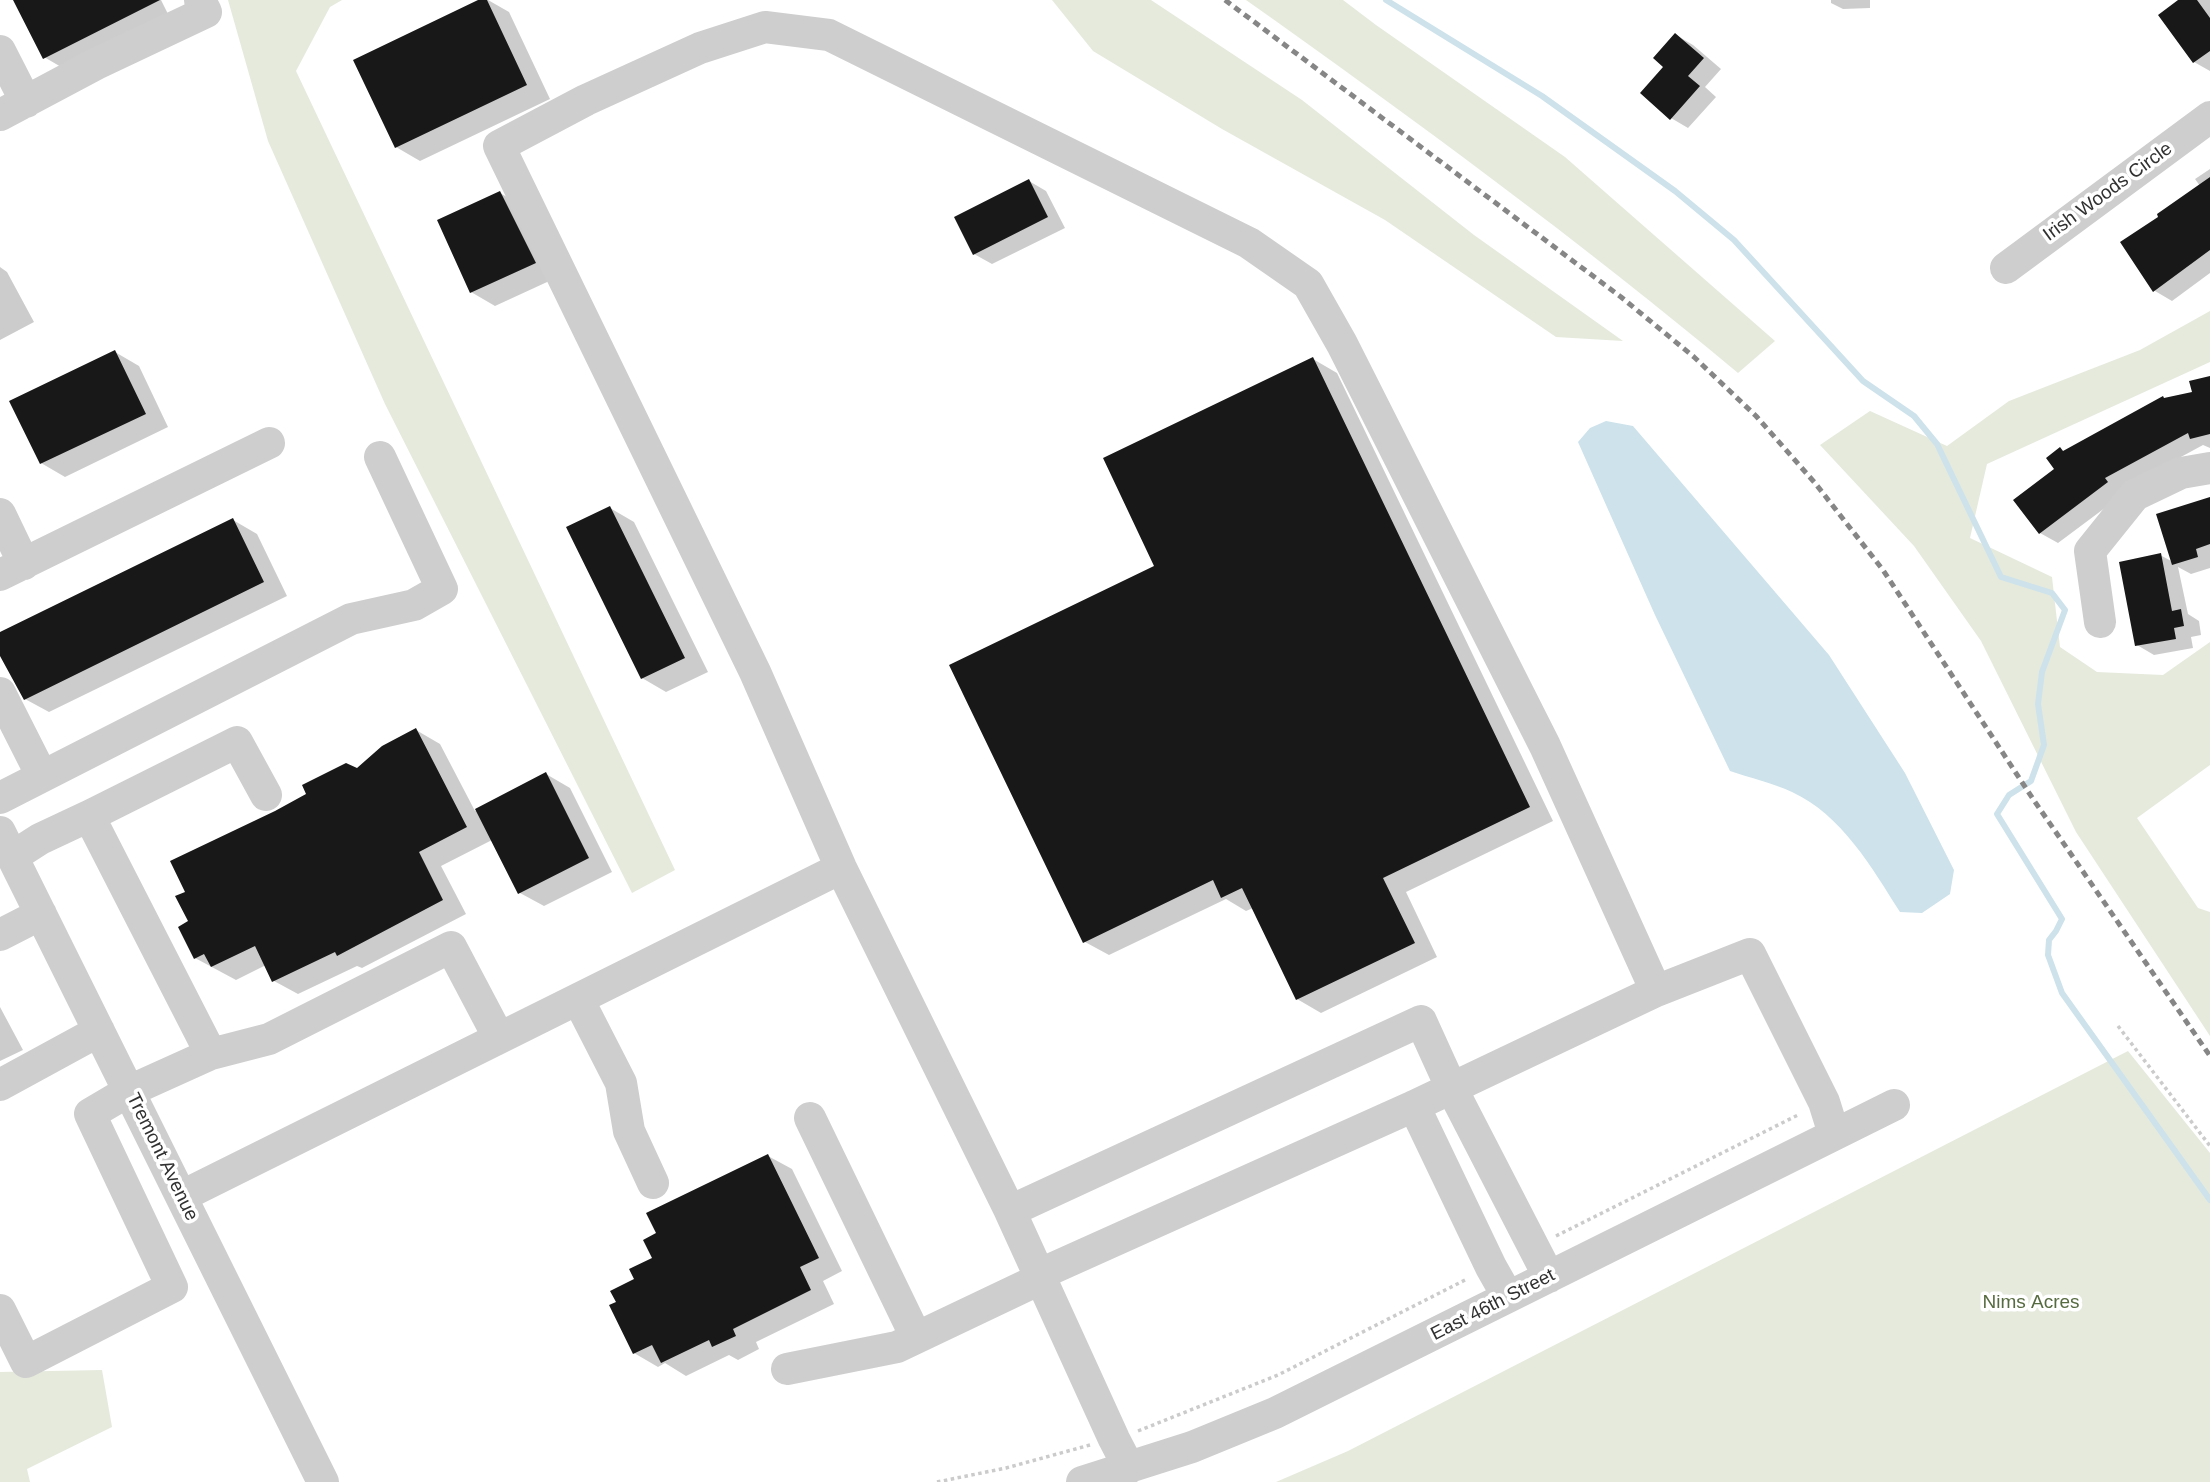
<!DOCTYPE html>
<style>
body{margin:0}
canvas{display:block;background:#fff}
</style>
<canvas width="2210" height="1482"></canvas>
<script>
const c = document.querySelector('canvas').getContext('2d');
c.lineJoin = 'round';
function fill(path, color) { c.fillStyle = color; c.fill(path, 'evenodd'); }
function strokePath(path, color, width, dash) { c.strokeStyle = color; c.lineWidth = width; c.lineCap = dash ? 'butt' : 'round'; c.setLineDash(dash || []); c.stroke(path); }
function label(font, color, halo, rows, align = 'center') {
  c.font = font + ' Helvetica,sans-serif'; c.lineWidth = 7; c.setLineDash([]); c.textBaseline = 'middle'; c.strokeStyle = halo; c.fillStyle = color; for (const [text, x, y, turn = 0] of rows) {
    c.save(); c.translate(x, y); c.rotate((+turn || 0) * Math.PI / 180); c.textAlign = isNaN(turn) ? turn : align; if (halo) c.strokeText(text, 0, 0); c.fillText(text, 0, 0); c.restore();
  }
}
fill(new Path2D(`
 M 228,0 L 342,0 L 330,7 L 296,71 L 675,870 L 632,893 L 385,404 L 268,141 Z
 M 1052,0 L 1151,0 L 1302,100 L 1474,235 L 1623,341 L 1556,337 L 1385,220 L 1222,129 L 1093,51 Z
 M 1246,0 L 1343,0 L 1376,25 L 1565,157 L 1775,341 L 1738,373 C 1580,241 1414,119 1246,0 Z
 M 2210,311 L 2210,362 L 1987,464 L 1970,538 L 2052,577 L 2060,647 L 2097,672 L 2163,675 L 2210,642 L 2210,765 L 2137,818 L 2198,908 L 2210,912 L 2210,1036 L 2076,832 L 1981,641 L 1914,546 L 1820,445 L 1870,411 L 1947,446 L 2009,401 L 2140,350 Z
 M 2128,1051 L 2210,1153 L 2210,1482 L 1276,1482 L 1348,1451 Z
 M 102,1370 L 112,1427 L 27,1469 L 30,1482 L 0,1482 L 0,1372 Z`), '#e5eadd');
fill(new Path2D(`
 M 1606,421 L 1633,426 L 1829,655 L 1905,773 L 1954,870 L 1950,894 L 1922,913 L 1900,912 C 1872,868 1842,815 1792,792 C 1773,783 1750,778 1730,771 L 1655,615 L 1578,442 L 1590,428 Z`), '#cde2eb');
fill(new Path2D(`
 M 15,0 L 161,0 L 171,20 L 68,71 L 44,57 Z
 M 482,0 L 488,0 L 509,12 L 550,99 L 420,161 L 396,147 Z
 M 1831,0 L 1870,0 L 1870,8 L 1843,9 L 1831,3 Z
 M 2181,0 L 2210,0 L 2210,71 L 2194,62 Z
 M 1676,35 L 1693,45 L 1721,69 L 1705,87 L 1716,97 L 1688,128 L 1671,118 Z
 M 2210,169 L 2210,273 L 2172,301 L 2155,291 L 2161,217 L 2200,186 L 2195,179 Z
 M 1029,181 L 1046,191 L 1065,228 L 992,264 L 974,254 Z
 M 500,193 L 524,207 L 558,277 L 495,306 L 471,292 Z
 M 0,267 L 7,272 L 34,322 L 0,340 Z
 M 115,352 L 139,366 L 168,427 L 65,477 L 41,463 Z
 M 1313,359 L 1337,373 L 1553,821 L 1406,892 L 1437,957 L 1321,1013 L 1297,999 L 1253,908 L 1246,911 L 1226,899 L 1109,955 L 1085,942 L 1157,566 Z
 M 2210,379 L 2210,448 L 2203,445 L 2122,489 L 2125,493 L 2058,543 L 2040,533 L 2057,470 L 2065,452 L 2194,393 Z
 M 2210,499 L 2210,568 L 2191,574 L 2178,567 L 2188,614 L 2199,621 L 2201,635 L 2191,637 L 2193,648 L 2154,655 L 2137,645 L 2160,555 L 2173,562 Z
 M 610,508 L 634,522 L 708,672 L 666,692 L 642,678 Z
 M 233,520 L 257,534 L 287,596 L 49,712 L 25,699 L 0,651 L 0,634 Z
 M 416,730 L 440,744 L 475,811 L 546,774 L 570,788 L 612,872 L 544,906 L 520,893 L 492,840 L 441,866 L 466,914 L 362,968 L 357,966 L 298,994 L 274,981 L 266,965 L 236,980 L 195,958 L 187,893 L 276,812 L 358,770 Z
 M 0,1007 L 23,1050 L 0,1061 Z
 M 768,1156 L 792,1169 L 842,1271 L 823,1281 L 834,1304 L 756,1342 L 759,1349 L 738,1360 L 729,1355 L 686,1376 L 665,1363 L 658,1367 L 634,1353 L 618,1303 L 654,1258 Z`), '#0003');
strokePath(new Path2D(`
 M 1386,0 L 1542,96 L 1675,191 L 1734,240 L 1863,381 L 1914,416 L 1937,444 L 2001,577 L 2052,593 L 2065,610 L 2042,672 L 2038,704 L 2044,745 L 2031,781 L 2009,795 L 1997,814 L 2062,919 L 2056,931 L 2049,940 L 2048,955 L 2062,993 L 2210,1200`), '#cde2eb', 6);
fill(new Path2D(`
 M 13,0 L 160,0 L 43,59 Z
 M 478,0 L 487,0 L 527,85 L 395,148 L 353,60 Z
 M 2178,0 L 2197,0 L 2210,18 L 2210,51 L 2193,63 L 2158,15 Z
 M 1675,33 L 1704,58 L 1688,76 L 1700,86 L 1670,120 L 1640,93 L 1663,67 L 1653,58 Z
 M 2210,177 L 2210,250 L 2153,292 L 2120,242 L 2158,217 L 2157,214 Z
 M 1029,179 L 1048,217 L 973,255 L 954,217 Z
 M 500,191 L 536,263 L 470,293 L 437,220 Z
 M 115,350 L 146,414 L 40,464 L 9,401 Z
 M 1313,357 L 1530,807 L 1383,878 L 1415,943 L 1296,1000 L 1242,888 L 1221,898 L 1213,880 L 1083,943 L 949,665 L 1154,566 L 1103,458 Z
 M 2210,376 L 2210,434 L 2190,439 L 2188,433 L 2105,478 L 2108,482 L 2039,534 L 2013,500 L 2054,469 L 2046,458 L 2060,447 L 2063,451 L 2163,396 L 2164,398 L 2192,392 L 2189,381 Z
 M 2210,497 L 2210,544 L 2196,549 L 2198,557 L 2172,565 L 2156,514 Z
 M 610,506 L 685,658 L 641,679 L 566,527 Z
 M 233,518 L 264,582 L 24,700 L 0,656 L 0,632 Z
 M 2161,553 L 2172,611 L 2181,609 L 2184,626 L 2174,628 L 2176,639 L 2135,646 L 2119,562 Z
 M 416,728 L 467,827 L 419,852 L 443,900 L 337,956 L 335,952 L 272,982 L 255,946 L 211,967 L 204,954 L 194,959 L 178,927 L 188,921 L 175,896 L 185,892 L 170,861 L 275,811 L 306,794 L 302,785 L 346,763 L 357,768 L 382,746 Z
 M 546,772 L 589,858 L 518,894 L 475,809 Z
 M 768,1154 L 819,1258 L 800,1267 L 811,1290 L 733,1329 L 736,1336 L 712,1347 L 709,1340 L 661,1363 L 652,1345 L 633,1354 L 609,1305 L 616,1302 L 610,1291 L 634,1279 L 629,1269 L 652,1258 L 643,1240 L 656,1233 L 646,1213 Z`), '#181818');
strokePath(new Path2D(`
 M 2118,1026 L 2210,1146
 M 1556,1236 L 1800,1114
 M 1138,1431 L 1278,1375 L 1467,1279
 M 937,1482 L 1006,1468 L 1090,1445`), '#cbcbcb', 3.5, [3.5, 3.5]);
strokePath(new Path2D(`
 M 0,51 L 26,102
 M 0,115 L 96,64 L 206,12 L 200,0
 M 2006,268 L 2210,117
 M 0,514 L 24,564
 M 0,575 L 269,443
 M 2100,622 L 2090,551 L 2135,495 L 2181,473 L 2210,468
 M 0,693 L 42,776
 M 0,798 L 351,619 L 414,605 L 442,589 L 380,457
 M 89,816 L 237,742 L 266,795
 M 0,832 L 323,1482
 M 0,935 L 41,914
 M 578,999 L 621,1083 L 629,1131 L 653,1183
 M 211,1054 L 269,1039 L 451,947 L 499,1038
 M 0,1085 L 99,1031
 M 1414,1106 L 1491,1267 L 1508,1297
 M 810,1118 L 916,1337
 M 182,1196 L 841,868
 M 1010,1211 L 1421,1021 L 1451,1087 L 1549,1277
 M 1040,1274 L 1414,1106 L 1656,991 L 1750,954 L 1824,1102 L 1834,1134
 M 0,1310 L 26,1362 L 172,1287 L 90,1114 L 129,1091 L 211,1054 L 89,816 L 40,839 L 12,857
 M 787,1369 L 897,1347 L 1042,1278
 M 1129,1468 L 1114,1439 L 1010,1211 L 841,868 L 755,672 L 499,146 L 586,100 L 700,48 L 765,27 L 829,35 L 1249,243 L 1308,284 L 1342,344 L 1545,746 L 1656,991
 M 1082,1482 L 1192,1447 L 1275,1413 L 1894,1105`), '#cecece', 32);
strokePath(new Path2D(`
 M 1225,0 L 1621,297 L 1694,357 L 1756,416 L 1815,483 L 1883,570 L 2033,799 L 2210,1056`), '#868686', 5, [7, 5]);
label('19px', '#313131', '#fff', [
 ["Irish Woods Circle",2108,192,-36],
 ["Tremont Avenue",162,1157,64],
 ["East 46th Street",1493,1305,-27]
]);
label('19px', '#576b40', '#fff', [
 ["Nims Acres",2031,1303]
]);
</script>
